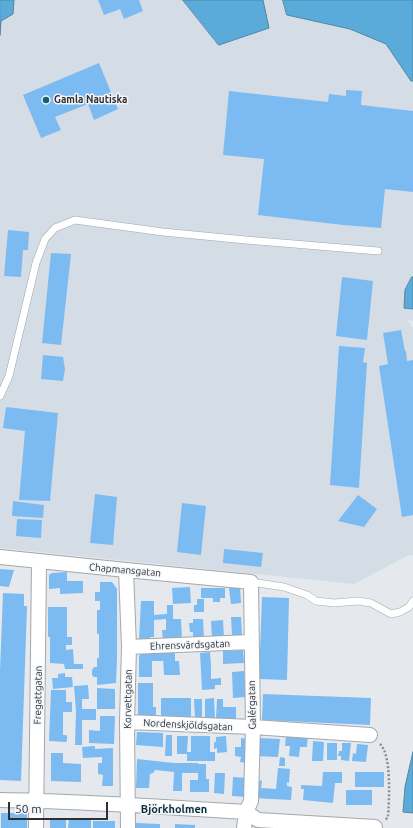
<!DOCTYPE html>
<meta charset="utf-8">
<style>
body{margin:0}
#map{position:relative;width:413px;height:828px;overflow:hidden;background:#e5e9ed;font-family:Ubuntu,sans-serif}
canvas{display:block}
.scale{position:absolute;left:8px;top:802px;width:100px;height:18px;box-sizing:border-box;border:2px solid #2e2f31;border-top:0;padding-left:5px;font-size:12px;line-height:14px;white-space:nowrap;color:#2e2f31;-webkit-text-stroke:3px #f2f6fa;paint-order:stroke}
</style>
<div id="map">
<canvas width="413" height="828"></canvas>
<div class="scale">50 m</div>
</div>
<script>
const c = document.querySelector('canvas').getContext('2d');
c.lineJoin = 'round';
function fill(path, color) { c.fillStyle = color; c.fill(path, 'evenodd'); }
function strokePath(path, color, width, dash) { c.strokeStyle = color; c.lineWidth = width; c.lineCap = dash ? 'butt' : 'round'; c.setLineDash(dash || []); c.stroke(path); }
function label(font, color, halo, rows, align = 'center') {
  c.font = font + ' Ubuntu,sans-serif'; c.lineWidth = 3; c.setLineDash([]); c.textBaseline = 'middle'; c.strokeStyle = halo; c.fillStyle = color; for (const [text, x, y, turn = 0] of rows) {
    c.save(); c.translate(x, y); c.rotate((+turn || 0) * Math.PI / 180); c.textAlign = isNaN(turn) ? turn : align; if (halo) c.strokeText(text, 0, 0); c.fillText(text, 0, 0); c.restore();
  }
}
fill(new Path2D(`
 M 0,0 L 183,0 L 219,45 L 269,28 L 263,0 L 283,0 L 287,15 L 350,29 L 386,44 L 411,80 L 413,81 L 413,277 L 405,290 L 404,308 L 413,309 L 413,321 L 408,320 L 411,326 L 413,328 L 413,555 L 407,556 L 354,584 L 0,548 Z`), '#d4dde6');
const water = new Path2D(`
 M 0,0 L 14,0 L 13,14 L 1,21 L 0,35 Z
 M 183,0 L 263,0 L 269,28 L 219,45 Z
 M 283,0 L 413,0 L 413,81 L 411,81 L 386,44 L 350,29 L 287,15 Z
 M 412,277 L 413,277 L 413,309 L 404,308 L 405,290 Z
 M 413,752 L 413,813 L 403,812 L 405,787 Z`);
fill(water, '#5aabd9');
strokePath(water, '#4d86a7', 1);
fill(new Path2D(`
 M 98,0 L 139,0 L 143,11 L 124,19 L 120,9 L 104,15 Z
 M 99,63 L 118,109 L 94,120 L 88,104 L 55,117 L 61,130 L 41,138 L 23,95 Z
 M 346,90 L 362,91 L 361,105 L 413,111 L 413,192 L 385,189 L 381,228 L 343,225 L 258,215 L 264,159 L 223,155 L 229,91 L 328,102 L 329,94 L 346,96 Z
 M 8,230 L 29,232 L 28,250 L 23,250 L 21,277 L 4,276 Z
 M 51,253 L 71,254 L 61,345 L 42,343 Z
 M 342,277 L 373,281 L 367,340 L 336,336 Z
 M 401,330 L 405,351 L 406,351 L 407,361 L 413,360 L 413,515 L 402,517 L 379,366 L 388,364 L 383,333 Z
 M 339,346 L 365,348 L 363,362 L 367,363 L 359,488 L 330,485 Z
 M 43,355 L 63,357 L 65,369 L 63,381 L 41,379 Z
 M 6,407 L 58,413 L 50,501 L 19,500 L 25,431 L 3,428 Z
 M 95,494 L 117,497 L 113,545 L 90,543 Z
 M 358,495 L 377,509 L 364,527 L 338,521 Z
 M 13,501 L 44,505 L 43,518 L 12,516 Z
 M 182,503 L 206,506 L 201,555 L 177,552 Z
 M 17,519 L 42,520 L 41,538 L 16,536 Z
 M 224,549 L 263,553 L 261,567 L 223,563 Z
 M 0,569 L 14,570 L 9,587 L 0,586 Z
 M 67,572 L 67,581 L 83,581 L 83,593 L 60,594 L 60,588 L 49,589 L 49,575 L 52,573 Z
 M 100,582 L 112,582 L 117,589 L 117,658 L 116,683 L 97,685 L 97,677 L 94,677 L 92,675 L 92,670 L 94,667 L 97,667 L 97,658 L 99,658 L 99,634 L 97,634 L 97,610 L 100,610 L 100,601 L 95,601 L 95,592 L 100,592 Z
 M 190,587 L 191,603 L 173,604 L 172,588 Z
 M 240,587 L 241,603 L 231,604 L 229,588 Z
 M 201,588 L 225,588 L 225,598 L 220,598 L 220,602 L 213,602 L 213,598 L 201,598 Z
 M 3,593 L 24,594 L 24,606 L 27,606 L 21,781 L 0,780 L 0,671 Z
 M 262,597 L 289,598 L 287,680 L 259,679 Z
 M 197,599 L 204,599 L 204,612 L 194,612 L 194,605 L 197,605 Z
 M 141,601 L 154,601 L 154,615 L 167,614 L 167,605 L 173,605 L 173,619 L 181,619 L 182,640 L 163,640 L 162,630 L 166,630 L 166,619 L 154,620 L 154,637 L 150,637 L 150,641 L 139,641 Z
 M 48,607 L 67,607 L 67,637 L 72,637 L 72,645 L 66,645 L 66,650 L 73,649 L 74,664 L 83,664 L 83,669 L 65,669 L 64,664 L 50,663 L 50,637 L 48,637 Z
 M 231,617 L 241,617 L 242,635 L 232,636 Z
 M 193,619 L 203,619 L 204,639 L 193,640 L 193,632 L 190,632 L 189,623 L 193,623 Z
 M 223,620 L 224,638 L 212,638 L 211,621 Z
 M 243,650 L 244,663 L 223,664 L 223,651 Z
 M 210,652 L 211,665 L 211,679 L 221,678 L 221,685 L 215,685 L 215,689 L 202,690 L 200,653 Z
 M 142,653 L 175,653 L 175,661 L 179,661 L 180,675 L 164,675 L 163,657 L 163,661 L 152,661 L 152,677 L 139,677 L 139,656 Z
 M 244,671 L 246,697 L 233,698 L 232,672 Z
 M 65,673 L 65,677 L 72,677 L 73,687 L 53,689 L 52,678 L 58,678 L 58,674 Z
 M 138,683 L 153,683 L 153,707 L 156,707 L 156,719 L 138,719 Z
 M 88,685 L 89,699 L 82,699 L 82,709 L 96,709 L 96,720 L 82,720 L 82,745 L 75,745 L 76,711 L 74,686 Z
 M 97,688 L 115,689 L 115,709 L 97,709 Z
 M 51,690 L 66,690 L 66,702 L 72,702 L 72,712 L 63,712 L 63,735 L 66,735 L 67,736 L 67,741 L 66,742 L 49,741 Z
 M 263,694 L 371,698 L 370,725 L 262,720 Z
 M 161,698 L 191,698 L 191,720 L 161,720 Z
 M 214,698 L 215,719 L 205,720 L 205,699 Z
 M 194,699 L 202,699 L 202,718 L 195,719 Z
 M 217,699 L 223,699 L 223,707 L 236,707 L 236,719 L 216,718 Z
 M 100,716 L 115,716 L 114,744 L 89,743 L 89,730 L 100,731 Z
 M 137,732 L 163,733 L 163,747 L 136,745 Z
 M 308,733 L 307,747 L 300,747 L 299,757 L 289,756 L 290,746 L 285,746 L 286,736 Z
 M 166,735 L 172,735 L 172,756 L 165,756 Z
 M 177,736 L 188,736 L 187,752 L 191,752 L 191,736 L 210,736 L 210,752 L 215,752 L 215,761 L 187,761 L 187,754 L 177,754 Z
 M 226,736 L 227,752 L 217,753 L 217,748 L 214,749 L 214,742 L 216,742 L 216,737 Z
 M 241,738 L 250,739 L 250,763 L 240,762 L 241,757 L 235,756 L 235,747 L 241,747 Z
 M 258,738 L 280,739 L 278,757 L 254,756 Z
 M 313,741 L 324,742 L 323,761 L 312,761 Z
 M 327,743 L 337,743 L 337,760 L 327,760 Z
 M 342,743 L 351,743 L 349,761 L 341,760 L 341,756 L 338,756 L 339,751 L 342,751 Z
 M 357,744 L 368,745 L 366,762 L 352,761 L 353,753 L 356,754 Z
 M 95,746 L 95,749 L 113,748 L 113,786 L 102,786 L 103,775 L 98,774 L 98,763 L 102,763 L 102,757 L 83,758 L 82,747 Z
 M 51,753 L 63,753 L 63,763 L 81,764 L 81,782 L 51,781 Z
 M 280,757 L 285,758 L 285,766 L 279,766 Z
 M 137,759 L 174,763 L 198,763 L 198,764 L 206,764 L 206,779 L 209,779 L 209,792 L 190,792 L 190,780 L 198,780 L 198,773 L 182,773 L 182,791 L 173,791 L 174,772 L 155,770 L 153,773 L 150,774 L 149,788 L 136,788 Z
 M 278,768 L 290,769 L 289,783 L 287,782 L 287,786 L 292,787 L 291,800 L 253,798 L 254,779 L 262,781 L 261,788 L 276,789 Z
 M 323,772 L 342,772 L 342,783 L 335,783 L 333,803 L 303,800 L 304,789 L 301,789 L 301,785 L 322,786 Z
 M 355,772 L 384,772 L 384,787 L 355,787 Z
 M 215,773 L 225,773 L 224,794 L 214,793 Z
 M 233,777 L 249,778 L 248,797 L 232,796 Z
 M 346,790 L 372,790 L 372,805 L 346,805 Z
 M 1,813 L 27,813 L 27,828 L 1,828 Z
 M 50,819 L 66,819 L 66,828 L 50,828 Z
 M 69,819 L 91,819 L 91,828 L 68,828 Z
 M 93,821 L 115,821 L 115,828 L 93,828 Z
 M 136,823 L 160,824 L 160,828 L 136,828 Z
 M 175,824 L 195,825 L 195,828 L 175,828 Z`), '#7cbaf2');
const lane = new Path2D(`
 M 0,396 L 9,376 L 36,263 L 45,239 L 55,228 L 75,220 L 163,232 L 246,240 L 378,251
 M 251,582 L 284,587 L 307,595 L 316,601 L 334,603 L 358,601 L 371,603 L 391,614 L 400,612 L 409,607 L 413,601`);
const street = new Path2D(`
 M 0,557 L 126,570 L 251,582 L 253,727 L 251,801 L 246,812 L 244,828
 M 126,570 L 129,647 L 127,722 L 128,828
 M 129,647 L 251,642
 M 127,722 L 253,727 L 370,735
 M 0,800 C 82,801 164,807 246,812 L 258,820 L 375,827 L 375,828
 M 36,828 L 39,562`);
strokePath(lane, '#a4a7ab', 8);
strokePath(street, '#a4a7ab', 16);
strokePath(new Path2D(`
 M 380,744 C 392,755 389,802 388,817 L 385,820`), '#8b8e91', 2.5, [2, 2]);
strokePath(lane, '#fff', 7);
strokePath(street, '#fff', 14);
for (const [x, y, r, color] of [
 [46,100,4,"#18626f"]
]) { const dot = new Path2D(); dot.arc(x, y, r, 0, 2 * Math.PI); c.fillStyle = color; c.fill(dot); strokePath(dot, '#f2f6fa', 1.5); }
label('bold 10px', '#2e2f31', '#f2f6fa', [
 ["Gamla Nautiska",54,100]
], 'left');
label('10px', '#2e2f31', '#f2f6fa', [
 ["Chapmansgatan",125,570,5],
 ["Ehrensvärdsgatan",190,645,-2],
 ["Fregattgatan",38,695,-89],
 ["Korvettgatan",128,699,-89],
 ["Galérgatan",252,705,-91],
 ["Nordenskjöldsgatan",188,725,3]
]);
label('bold 11px', '#0c2e35', '#f2f6fa', [
 ["Björkholmen",174,809]
]);
</script>
